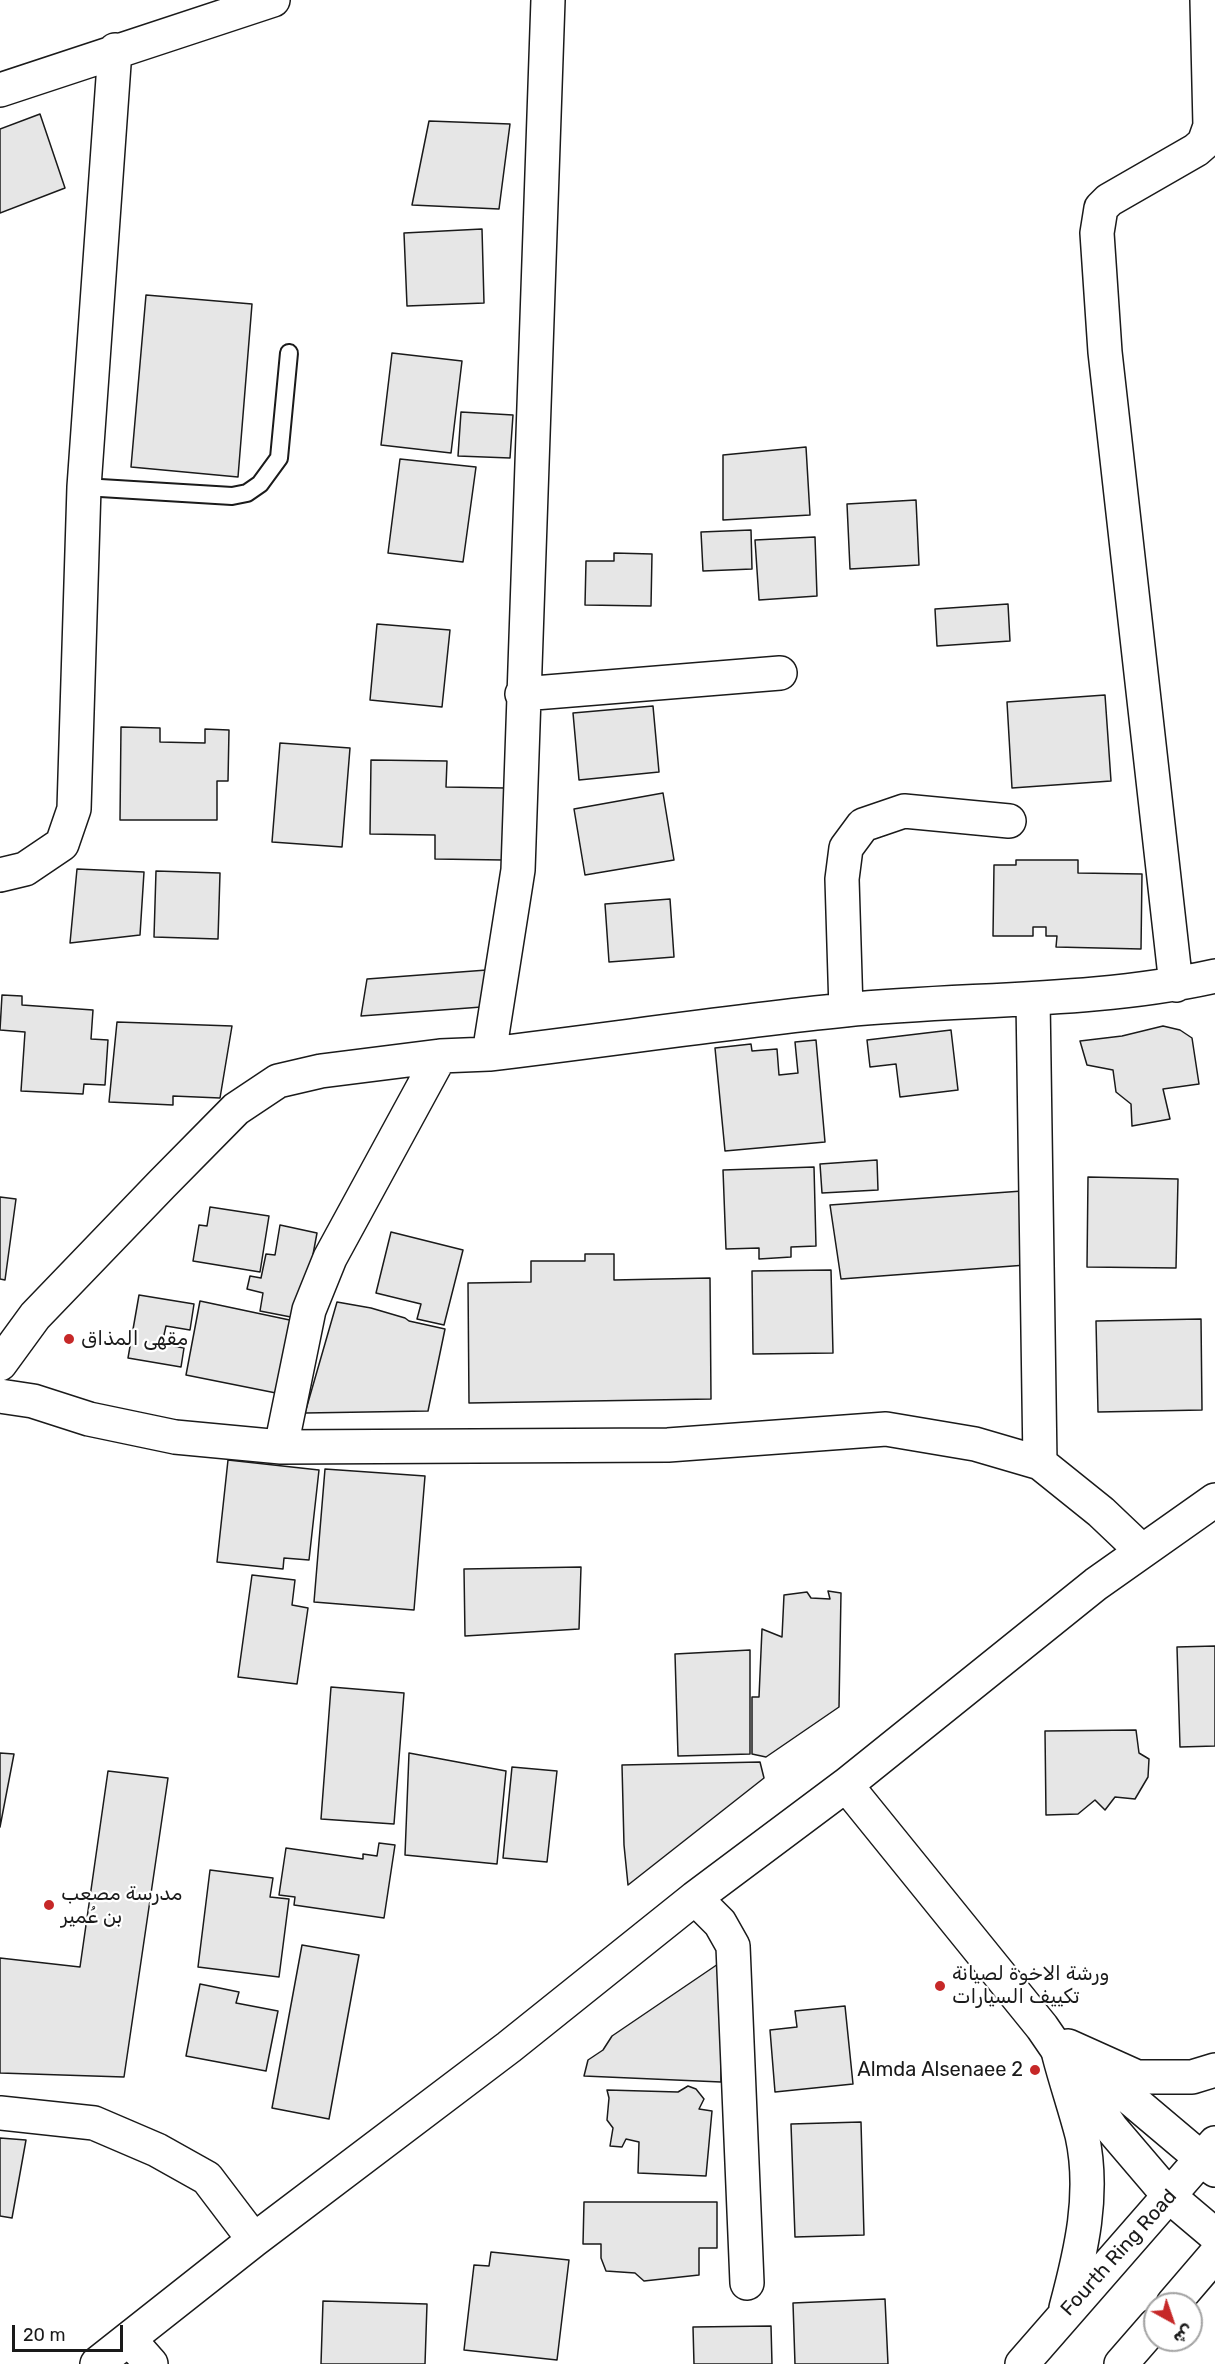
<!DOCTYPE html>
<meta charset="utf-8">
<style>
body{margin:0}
#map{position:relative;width:1215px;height:2364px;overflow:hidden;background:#fff;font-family:Rubik,Cairo,sans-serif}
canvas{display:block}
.north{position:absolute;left:1143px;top:2292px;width:60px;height:60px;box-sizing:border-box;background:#fff;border:2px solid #a3a3a3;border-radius:50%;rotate:140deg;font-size:16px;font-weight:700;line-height:24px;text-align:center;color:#1a1a1a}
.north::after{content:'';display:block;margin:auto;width:21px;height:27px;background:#c62828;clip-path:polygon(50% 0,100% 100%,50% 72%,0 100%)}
.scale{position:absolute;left:12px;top:2325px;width:111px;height:27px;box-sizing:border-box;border:3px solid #1a1a1a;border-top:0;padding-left:8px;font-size:18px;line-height:21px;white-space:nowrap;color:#1a1a1a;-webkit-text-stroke:4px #fff;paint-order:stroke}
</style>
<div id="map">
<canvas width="1215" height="2364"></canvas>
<div class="north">ش</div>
<div class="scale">20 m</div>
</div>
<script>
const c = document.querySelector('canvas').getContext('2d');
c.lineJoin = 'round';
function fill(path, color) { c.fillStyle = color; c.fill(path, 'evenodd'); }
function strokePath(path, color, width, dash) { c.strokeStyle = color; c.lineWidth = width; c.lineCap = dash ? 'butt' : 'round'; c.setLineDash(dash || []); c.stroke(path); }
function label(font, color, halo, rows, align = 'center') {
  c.font = font + ' Rubik,Cairo,sans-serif'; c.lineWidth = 4.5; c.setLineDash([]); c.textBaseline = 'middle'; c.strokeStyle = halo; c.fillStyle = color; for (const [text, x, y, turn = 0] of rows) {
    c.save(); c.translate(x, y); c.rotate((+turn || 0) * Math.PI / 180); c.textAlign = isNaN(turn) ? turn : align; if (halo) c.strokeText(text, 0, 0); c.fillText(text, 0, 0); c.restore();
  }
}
const building = new Path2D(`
 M 40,114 L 65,188 L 0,213 L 0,129 Z
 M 429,121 L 510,124 L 499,209 L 412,205 Z
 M 482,229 L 484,303 L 407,306 L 404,233 Z
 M 146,295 L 252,304 L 238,477 L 131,467 Z
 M 392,353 L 462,361 L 451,453 L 381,445 Z
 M 461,412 L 513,415 L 510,458 L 458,456 Z
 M 806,447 L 810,515 L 723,520 L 723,455 Z
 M 400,459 L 476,467 L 463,562 L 388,553 Z
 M 916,500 L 919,565 L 850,569 L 847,504 Z
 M 751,530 L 752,569 L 703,571 L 701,532 Z
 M 815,537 L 817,596 L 759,600 L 755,540 Z
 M 614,553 L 652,554 L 651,606 L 585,605 L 586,561 L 614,561 Z
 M 1008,604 L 1010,641 L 937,646 L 935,609 Z
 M 377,624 L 450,630 L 442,707 L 370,700 Z
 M 1105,695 L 1111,781 L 1012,788 L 1007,702 Z
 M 653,706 L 659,772 L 579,780 L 573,713 Z
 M 121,727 L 160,728 L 160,742 L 205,743 L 205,729 L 229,730 L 228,781 L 217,781 L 217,820 L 120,820 Z
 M 280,743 L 350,748 L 342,847 L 272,842 Z
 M 371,760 L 447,761 L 446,787 L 505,788 L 504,860 L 435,859 L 435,835 L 370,834 Z
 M 663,793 L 674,860 L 585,875 L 574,809 Z
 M 1016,860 L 1078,860 L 1078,873 L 1142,874 L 1141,949 L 1056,947 L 1057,936 L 1046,936 L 1046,927 L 1033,927 L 1033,936 L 993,936 L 994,865 L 1016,865 Z
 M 77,869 L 144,872 L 140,935 L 70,943 Z
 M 156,871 L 220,873 L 218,939 L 154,937 Z
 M 670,899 L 674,957 L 609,962 L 605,904 Z
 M 500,969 L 495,1006 L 361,1016 L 367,979 Z
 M 2,995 L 22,996 L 22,1005 L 93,1010 L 91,1039 L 108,1040 L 105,1085 L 84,1084 L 83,1094 L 21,1091 L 25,1032 L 0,1030 Z
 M 117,1022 L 232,1026 L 220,1098 L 173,1096 L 173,1105 L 109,1102 Z
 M 1163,1026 L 1180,1030 L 1192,1038 L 1199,1084 L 1163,1089 L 1170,1119 L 1132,1126 L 1131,1104 L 1116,1092 L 1113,1070 L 1087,1065 L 1080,1041 L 1122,1036 Z
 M 951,1030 L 958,1090 L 900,1097 L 896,1064 L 870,1067 L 867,1040 Z
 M 816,1040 L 825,1142 L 725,1151 L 715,1048 L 751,1044 L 752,1051 L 777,1049 L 779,1075 L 798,1073 L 795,1042 Z
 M 877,1160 L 878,1190 L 822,1193 L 820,1164 Z
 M 814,1167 L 816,1246 L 791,1247 L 791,1257 L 759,1259 L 759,1248 L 726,1249 L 723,1170 Z
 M 1088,1177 L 1178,1179 L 1176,1268 L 1087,1267 Z
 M 1022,1191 L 1026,1265 L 841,1279 L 830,1205 Z
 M 0,1197 L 16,1199 L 5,1280 L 0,1279 Z
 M 210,1207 L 269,1216 L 260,1272 L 193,1261 L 199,1225 L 207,1226 Z
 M 280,1225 L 317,1233 L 301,1319 L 260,1311 L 263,1293 L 247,1289 L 250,1276 L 261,1278 L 266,1254 L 275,1255 Z
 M 391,1232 L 463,1250 L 444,1325 L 417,1319 L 421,1304 L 376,1293 Z
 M 585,1254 L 614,1254 L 614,1280 L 710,1278 L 711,1399 L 469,1403 L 468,1283 L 531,1282 L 531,1261 L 585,1261 Z
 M 831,1270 L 833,1353 L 753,1354 L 752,1271 Z
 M 139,1295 L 194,1304 L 190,1330 L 166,1326 L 162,1344 L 184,1348 L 181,1367 L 128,1358 Z
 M 200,1301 L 299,1322 L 281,1394 L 186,1375 Z
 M 337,1302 L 371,1308 L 405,1318 L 409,1321 L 445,1329 L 428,1411 L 305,1413 Z
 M 1201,1319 L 1202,1410 L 1098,1412 L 1096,1321 Z
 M 228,1460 L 319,1470 L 309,1560 L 284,1558 L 283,1569 L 217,1562 Z
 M 325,1469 L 425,1476 L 414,1610 L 314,1602 Z
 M 581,1567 L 579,1629 L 465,1636 L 464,1569 Z
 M 252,1575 L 295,1580 L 292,1605 L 308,1608 L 297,1684 L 238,1677 Z
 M 828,1591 L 841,1593 L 839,1707 L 766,1757 L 752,1754 L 752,1697 L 759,1697 L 762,1629 L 782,1637 L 784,1595 L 807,1592 L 811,1598 L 830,1599 Z
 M 1215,1646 L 1215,1746 L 1180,1747 L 1177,1647 Z
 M 750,1650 L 750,1754 L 678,1756 L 675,1654 Z
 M 331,1687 L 404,1693 L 394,1824 L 321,1819 Z
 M 1136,1730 L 1139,1753 L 1149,1759 L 1148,1777 L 1135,1799 L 1115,1797 L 1105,1810 L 1095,1800 L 1078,1814 L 1046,1815 L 1045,1731 Z
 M 0,1753 L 14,1754 L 0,1827 Z
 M 409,1753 L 506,1771 L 497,1864 L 405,1855 Z
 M 760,1762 L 764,1778 L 628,1885 L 624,1845 L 622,1765 Z
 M 512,1767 L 557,1771 L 547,1862 L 503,1858 Z
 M 108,1771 L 168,1778 L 124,2077 L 0,2073 L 0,1958 L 80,1967 Z
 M 379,1843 L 395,1845 L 384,1918 L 294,1905 L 295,1897 L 279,1895 L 286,1848 L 363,1859 L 363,1854 L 377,1856 Z
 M 210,1870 L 273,1878 L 270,1897 L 289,1899 L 279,1977 L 198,1967 Z
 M 302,1945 L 359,1955 L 329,2119 L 272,2108 Z
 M 721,1962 L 721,2082 L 584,2076 L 588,2060 L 603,2050 L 612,2036 Z
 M 200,1984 L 239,1992 L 236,2003 L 278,2011 L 266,2071 L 186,2056 Z
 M 845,2006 L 853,2084 L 775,2092 L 770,2030 L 797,2027 L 795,2011 Z
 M 688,2086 L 696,2089 L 704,2099 L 699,2109 L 712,2111 L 706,2176 L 638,2173 L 639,2142 L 626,2139 L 622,2147 L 610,2146 L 613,2128 L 607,2120 L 609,2098 L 607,2090 L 678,2092 Z
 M 861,2122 L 864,2235 L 795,2237 L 791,2124 Z
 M 0,2138 L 26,2140 L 12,2218 L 0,2216 Z
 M 584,2202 L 717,2202 L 717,2248 L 699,2248 L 699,2275 L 644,2281 L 635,2273 L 606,2271 L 601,2258 L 601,2244 L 583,2244 Z
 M 491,2252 L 569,2260 L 557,2360 L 464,2350 L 474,2265 L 489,2266 Z
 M 885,2299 L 888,2364 L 795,2364 L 793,2303 Z
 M 323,2301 L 427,2304 L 425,2364 L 321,2364 Z
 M 771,2326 L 772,2364 L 694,2364 L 693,2327 Z`);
fill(building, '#e6e6e6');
strokePath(building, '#1a1a1a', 1.5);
const service = new Path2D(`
 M 84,487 L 232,496 L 247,493 L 260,484 L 279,458 L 289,353`);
const minor = new Path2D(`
 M 0,90 L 273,0
 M 522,694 L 780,673
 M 0,875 L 25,869 L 62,844 L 74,809 L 84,487 L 115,50
 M 1176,985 L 1105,352 L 1097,233 L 1101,208 L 1109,200 L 1196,150 L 1204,143 L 1210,126 L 1207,0
 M 1033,999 L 1040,1463
 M 846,1010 L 842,879 L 846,848 L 863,825 L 904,811 L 1009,821
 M 489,1054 L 518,870 L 548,0
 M 0,1364 L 35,1316 L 162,1184 L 236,1109 L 278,1081 L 321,1071 L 440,1056 L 489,1054 C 608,1040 726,1022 845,1010 C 968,998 1094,1003 1215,976
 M 0,1396 L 33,1401 L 89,1419 L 175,1437 L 281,1447 L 668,1445 L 886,1429 L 975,1444 L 1040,1463 L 1101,1512 L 1141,1550
 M 281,1447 L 309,1310 L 330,1258 L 440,1056
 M 846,1785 L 1042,2027 L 1112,2129 L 1170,2197 L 1215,2235
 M 695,1898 L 720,1923 L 733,1946 L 747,2283
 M 1081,2057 L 1215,2170
 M 0,2113 L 94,2123 L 157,2150 L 207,2178 L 254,2240
 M 129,2339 L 151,2364
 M 97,2364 L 254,2240 L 509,2047 L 695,1898 L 846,1785 L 1096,1584 L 1215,1500`);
const primary = new Path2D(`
 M 1068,2046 L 1137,2077 L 1192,2077 L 1215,2070
 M 1059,2055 C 1066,2082 1075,2108 1082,2135 C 1095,2194 1081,2252 1066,2308
 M 1173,2304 L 1215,2255
 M 1022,2364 L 1215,2143
 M 1121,2364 L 1155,2325`);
strokePath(service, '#1a1a1a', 20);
strokePath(minor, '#1a1a1a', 36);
strokePath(primary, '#1a1a1a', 36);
strokePath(service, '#fff', 16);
strokePath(minor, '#fff', 33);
strokePath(primary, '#fff', 33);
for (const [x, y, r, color] of [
 [69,1339,6,"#c62828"],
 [49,1905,6,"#c62828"],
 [940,1986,6,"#c62828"],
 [1035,2070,6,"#c62828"]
]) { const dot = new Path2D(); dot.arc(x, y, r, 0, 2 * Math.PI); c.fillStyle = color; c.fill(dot); strokePath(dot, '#fff', 2); }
label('20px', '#1a1a1a', '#fff', [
 ["مقهى المذاق",81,1339],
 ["مدرسة مصعب",61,1894],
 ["بن عُمير",61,1917],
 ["ورشة الاخوة لصيانة",952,1974],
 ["تكييف السيارات",952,1997],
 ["Almda Alsenaee 2",1023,2070,"right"]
], 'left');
label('20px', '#1a1a1a', '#fff', [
 ["Fourth Ring Road",1119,2253,-48]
]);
</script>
